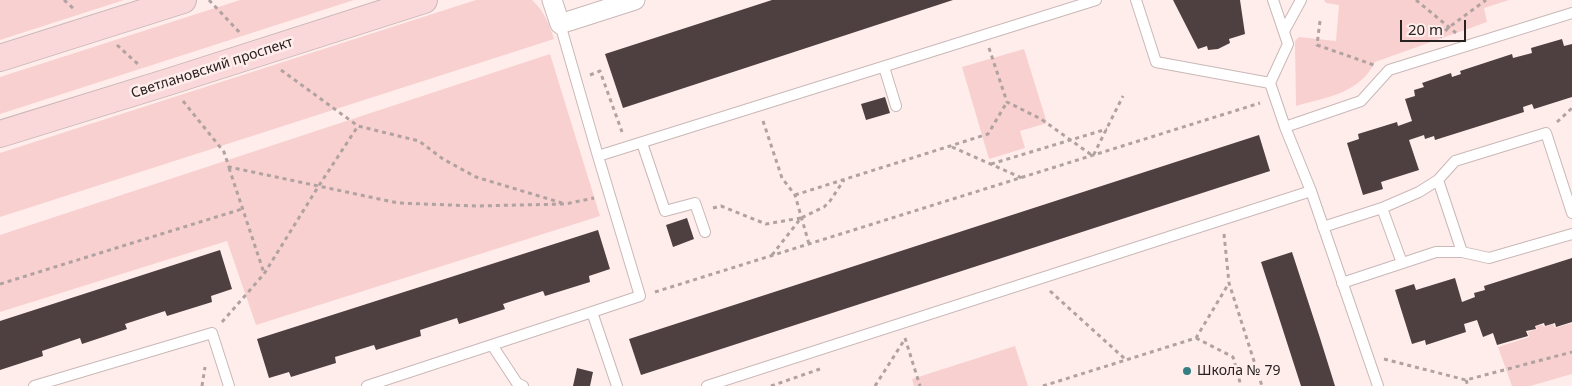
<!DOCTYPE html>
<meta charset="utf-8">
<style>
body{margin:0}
#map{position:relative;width:1572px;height:386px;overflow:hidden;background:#ffedec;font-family:"Noto Sans",sans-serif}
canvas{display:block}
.scale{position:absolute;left:1400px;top:20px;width:66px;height:22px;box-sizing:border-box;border:2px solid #282221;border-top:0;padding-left:6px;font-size:15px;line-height:18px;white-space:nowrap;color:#282221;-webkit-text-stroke:4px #ffedec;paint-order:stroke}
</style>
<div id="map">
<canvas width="1572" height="386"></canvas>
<div class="scale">20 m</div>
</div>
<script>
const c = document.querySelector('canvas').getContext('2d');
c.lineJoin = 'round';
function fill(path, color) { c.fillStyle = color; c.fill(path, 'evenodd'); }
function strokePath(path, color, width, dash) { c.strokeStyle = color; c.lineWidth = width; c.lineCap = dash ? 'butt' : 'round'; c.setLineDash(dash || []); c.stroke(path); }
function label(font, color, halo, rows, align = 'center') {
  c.font = font + ' "Noto Sans",sans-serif'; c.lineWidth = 5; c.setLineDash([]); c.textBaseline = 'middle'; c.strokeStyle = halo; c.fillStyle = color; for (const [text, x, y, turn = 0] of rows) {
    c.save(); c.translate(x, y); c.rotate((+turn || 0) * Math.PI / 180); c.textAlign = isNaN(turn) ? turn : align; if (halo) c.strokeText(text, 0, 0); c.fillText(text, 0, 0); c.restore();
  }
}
fill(new Path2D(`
 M 0,0 L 124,0 L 0,40 Z
 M 240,0 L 354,0 L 0,114 L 0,77 Z
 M 476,0 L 532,0 C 544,11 549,23 554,39 L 0,217 L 0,153 Z
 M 1324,0 L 1509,0 L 1484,8 L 1487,22 L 1375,62 C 1359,94 1327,97 1296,106 L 1295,41 L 1299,37 L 1336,41 L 1339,5 L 1326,3 Z
 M 1024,49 L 1047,123 L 1020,131 L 1025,148 L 989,159 L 962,67 Z
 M 550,54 L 600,216 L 256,325 L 227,241 L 0,312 L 0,235 Z
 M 1572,323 L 1572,374 L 1530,386 L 1512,386 L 1498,347 L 1529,337 L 1528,332 L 1537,329 L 1536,326 L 1543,325 L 1544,327 L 1553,324 L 1555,328 Z
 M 1015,346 L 1028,386 L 914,386 L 912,379 Z`), '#f8d0cf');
fill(new Path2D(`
 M 772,0 L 953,0 L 623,108 L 605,54 Z
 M 1173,0 L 1240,0 L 1245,34 L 1229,39 L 1230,43 L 1218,49 L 1208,50 L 1207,46 L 1198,49 Z
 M 1562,39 L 1564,46 L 1572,44 L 1572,97 L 1534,109 L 1532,104 L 1523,107 L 1524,112 L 1435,140 L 1434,136 L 1425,139 L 1424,135 L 1409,140 L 1419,170 L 1381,182 L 1383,189 L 1363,195 L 1347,143 L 1359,139 L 1358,134 L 1397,122 L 1398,126 L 1412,121 L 1405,99 L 1415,96 L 1414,90 L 1424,87 L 1422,83 L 1451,73 L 1452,77 L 1461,74 L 1460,71 L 1512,54 L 1513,58 L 1532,53 L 1531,48 Z
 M 885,97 L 890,113 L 866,120 L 861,104 Z
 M 1259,135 L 1270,171 L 641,375 L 629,339 Z
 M 687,218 L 694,239 L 673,247 L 666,225 Z
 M 598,230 L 610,269 L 589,276 L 590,282 L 545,296 L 543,291 L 503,304 L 505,309 L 459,324 L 457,318 L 420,330 L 421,336 L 376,350 L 374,345 L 335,357 L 336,363 L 291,377 L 289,372 L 269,378 L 257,339 Z
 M 220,250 L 232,289 L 211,296 L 212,302 L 167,316 L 165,311 L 125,324 L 127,329 L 82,344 L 80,338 L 42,351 L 43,356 L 0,370 L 0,321 Z
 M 1292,252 L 1320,338 L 1335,386 L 1301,386 L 1261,262 Z
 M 1572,258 L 1572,322 L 1556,327 L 1555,323 L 1545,326 L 1544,323 L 1535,326 L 1536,329 L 1526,331 L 1528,336 L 1497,345 L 1493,333 L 1483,337 L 1477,320 L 1464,324 L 1466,332 L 1426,345 L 1425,340 L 1412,344 L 1395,290 L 1414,284 L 1416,290 L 1455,278 L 1462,302 L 1475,297 L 1474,293 L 1485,290 L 1484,286 Z
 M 577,368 L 593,372 L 590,386 L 573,386 Z`), '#4e4040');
const service = new Path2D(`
 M 1136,0 L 1156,62 L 1270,83
 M 1273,0 L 1288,44 L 1270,83 L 1285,127
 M 560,24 L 598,156 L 1096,0
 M 1284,31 L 1301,0
 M 884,67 L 896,106
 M 642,143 L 665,211 L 695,203 L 705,232
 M 1438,180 L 1462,252
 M 1382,208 L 1402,263
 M 1323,227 L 1382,208 L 1419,192 L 1438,180 L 1455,161 L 1546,133 L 1572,213
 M 1342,283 L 1436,252 L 1462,252 L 1489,258 L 1572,234
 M 592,312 L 640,296 L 598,156
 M 492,345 L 517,383 L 523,386
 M 34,386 L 212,333 L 229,386
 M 367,386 L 592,312 L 617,386
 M 707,386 L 1311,191
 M 1378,386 L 1311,191 L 1285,127 L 1361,101 L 1389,70 L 1572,13`);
const minor = new Path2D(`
 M 552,0 L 560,24 L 635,0`);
const secondary = new Path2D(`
 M 0,58 L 183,0
 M 0,134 L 168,82 L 424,0`);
strokePath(service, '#c9b8b7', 12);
strokePath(minor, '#c9b8b7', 21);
strokePath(secondary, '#c9b8b7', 28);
strokePath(new Path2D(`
 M 64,0 L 74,9
 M 209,0 L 241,34
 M 1416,0 L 1456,33
 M 1320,21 L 1317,45 L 1374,65
 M 1440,37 L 1448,28 L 1486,0
 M 117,45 L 140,66
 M 989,48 L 1007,102 L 1041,119 L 1093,156 L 1123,96
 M 281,70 L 358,126 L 419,141 L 443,159 L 476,177 L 562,203
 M 590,75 L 600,71 L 622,132
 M 183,101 L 224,152 L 229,167 L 398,203 L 476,206 L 565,204 L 594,198
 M 763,121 L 782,178 L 795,195 L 809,244
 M 1557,122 L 1572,108
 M 952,147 L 1022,178
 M 991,164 L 1107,129
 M 229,168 L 264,273
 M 795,195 L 988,134 L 1007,102
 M 713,208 L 721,206 L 766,224 L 801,218
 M 1224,234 L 1229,283 L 1262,386
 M 772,255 L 801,218 L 824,207 L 830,201 L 844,180
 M 0,284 L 242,209
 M 1050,291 L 1125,359
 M 655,292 L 1260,103
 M 222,322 L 264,274 L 318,187 L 358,126
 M 905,338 L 920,386
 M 1196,338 L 1233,357 L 1241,386
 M 1384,359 L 1466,380 L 1572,352
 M 1466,380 L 1468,386
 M 202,386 L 205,367
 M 771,386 L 820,369
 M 875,386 L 905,339
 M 1043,386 L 1196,338 L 1229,283`), '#b0a2a1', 3, [4, 4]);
strokePath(service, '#fff', 10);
strokePath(minor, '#fff', 19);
strokePath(secondary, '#fad8d9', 26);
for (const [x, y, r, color] of [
 [1187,371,5,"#357e82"]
]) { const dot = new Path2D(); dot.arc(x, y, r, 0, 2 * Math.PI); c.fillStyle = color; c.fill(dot); strokePath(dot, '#ffedec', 2); }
label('14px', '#282221', '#ffedec', [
 ["Светлановский проспект",212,68,-18]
]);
label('14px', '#282221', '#ffedec', [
 ["Школа № 79",1197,371]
], 'left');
</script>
